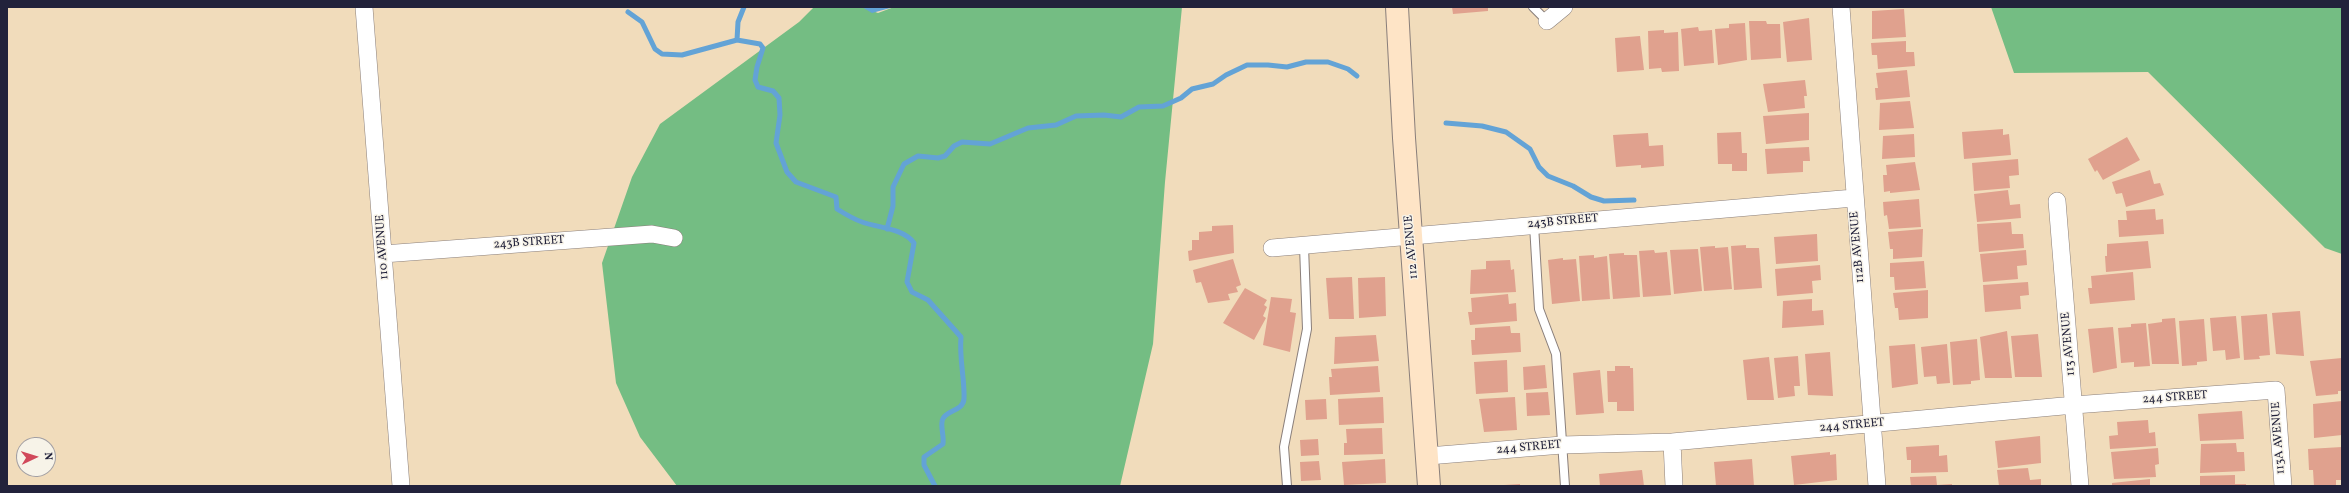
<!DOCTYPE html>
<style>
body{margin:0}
#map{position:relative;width:2349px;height:493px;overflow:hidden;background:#f1dcbb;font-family:Vollkorn,serif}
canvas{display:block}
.frame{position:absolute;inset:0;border:8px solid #22223b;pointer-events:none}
.north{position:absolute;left:16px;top:437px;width:40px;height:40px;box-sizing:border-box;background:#f7f3e8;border:1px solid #a29fa3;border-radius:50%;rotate:86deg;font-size:11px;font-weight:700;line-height:16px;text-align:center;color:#22223b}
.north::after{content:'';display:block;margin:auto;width:14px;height:18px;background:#d1495b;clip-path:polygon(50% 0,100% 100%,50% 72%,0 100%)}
</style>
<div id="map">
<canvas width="2349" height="493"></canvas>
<div class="frame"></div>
<div class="north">N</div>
</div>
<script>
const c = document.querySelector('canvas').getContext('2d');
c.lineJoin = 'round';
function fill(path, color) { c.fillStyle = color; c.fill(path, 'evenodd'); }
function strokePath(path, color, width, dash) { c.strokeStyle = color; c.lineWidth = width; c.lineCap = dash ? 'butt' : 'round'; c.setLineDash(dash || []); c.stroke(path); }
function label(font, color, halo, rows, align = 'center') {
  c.font = font + ' Vollkorn,serif'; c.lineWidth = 3; c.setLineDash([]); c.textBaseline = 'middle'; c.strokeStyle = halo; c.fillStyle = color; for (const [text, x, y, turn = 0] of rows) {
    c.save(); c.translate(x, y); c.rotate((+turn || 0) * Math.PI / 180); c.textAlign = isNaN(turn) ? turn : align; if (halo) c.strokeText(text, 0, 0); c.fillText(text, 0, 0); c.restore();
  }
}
fill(new Path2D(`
 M 814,7 L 862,7 L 878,13 L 894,7 L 1182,7 L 1165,182 L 1153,344 L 1120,486 L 677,486 L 640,437 L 616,383 L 602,263 L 632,177 L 660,124 L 799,22 Z
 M 1991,7 L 2342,7 L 2342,254 L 2325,248 L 2148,72 L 2014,73 Z`), '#74bd83');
fill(new Path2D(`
 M 862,7 L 894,7 L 872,13 Z`), '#63a3d6');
strokePath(new Path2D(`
 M 628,12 L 642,22 L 655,49 L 662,54 L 682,55 L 737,40 L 760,44 L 763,48 L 757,67 L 755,80 L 758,87 L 773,91 L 779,98 L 780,115 L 776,143 L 787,172 L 796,182 L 836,197 L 837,209 C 845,214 853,219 862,222 C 878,228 903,228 914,243 L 907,282 L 912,292 L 928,300 L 961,337 C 959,358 965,381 964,399 C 963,412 943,410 942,422 C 941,429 944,436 943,444 L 924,457 L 924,465 L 935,486
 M 737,40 L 738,22 L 744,7
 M 1446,123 L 1482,126 L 1506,132 L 1530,149 L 1539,167 L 1548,176 L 1573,186 L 1591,197 L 1604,201 L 1634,200
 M 887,229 L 893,206 L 893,187 L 904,164 L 918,156 L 938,158 L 945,156 L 954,146 L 962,142 L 990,144 L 1028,128 L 1056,125 L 1076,116 L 1104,115 L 1121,117 L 1139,107 L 1163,106 L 1181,98 L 1192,89 L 1213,84 L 1226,75 L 1247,65 L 1268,65 L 1287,67 L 1306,62 L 1328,62 L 1348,69 L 1357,76`), '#63a3d6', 5);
fill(new Path2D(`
 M 1452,7 L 1488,7 L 1488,11 L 1453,14 Z
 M 1904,9 L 1906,37 L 1872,39 L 1872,11 Z
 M 1809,18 L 1812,60 L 1787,62 L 1783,22 Z
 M 1749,21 L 1766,21 L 1767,24 L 1780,24 L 1781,58 L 1751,60 Z
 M 1745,23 L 1747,60 L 1718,65 L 1715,29 L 1729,28 L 1729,24 Z
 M 1698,27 L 1699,31 L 1712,30 L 1714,63 L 1684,66 L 1681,29 Z
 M 1664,30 L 1664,33 L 1678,32 L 1679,71 L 1662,72 L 1661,68 L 1649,69 L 1648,31 Z
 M 1640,36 L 1644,70 L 1617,72 L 1615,38 Z
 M 1906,41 L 1906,52 L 1914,52 L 1915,66 L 1878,69 L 1877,55 L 1872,55 L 1871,43 Z
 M 1907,70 L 1910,97 L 1876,100 L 1875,88 L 1878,88 L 1876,73 Z
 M 1805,80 L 1807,96 L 1804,96 L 1805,108 L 1768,112 L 1763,84 Z
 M 1910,101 L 1914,128 L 1879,130 L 1880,103 Z
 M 1809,113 L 1809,140 L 1766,144 L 1763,116 Z
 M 2003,129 L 2003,135 L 2009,134 L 2011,155 L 1964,159 L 1962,132 Z
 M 1741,132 L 1742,153 L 1747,153 L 1747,171 L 1732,171 L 1732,164 L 1718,164 L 1717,133 Z
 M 1648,133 L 1649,146 L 1663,145 L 1664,166 L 1641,168 L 1641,165 L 1616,167 L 1613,135 Z
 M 1914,134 L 1915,157 L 1882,159 L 1883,136 Z
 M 2127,137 L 2140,160 L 2103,180 L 2097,170 L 2095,172 L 2088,159 Z
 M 1809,147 L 1810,161 L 1803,161 L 1803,172 L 1767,174 L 1765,149 Z
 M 2018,159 L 2019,175 L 2009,176 L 2010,188 L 1974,191 L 1972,163 Z
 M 1915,162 L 1920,190 L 1890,193 L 1890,191 L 1884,192 L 1883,175 L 1887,175 L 1886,165 Z
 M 2150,170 L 2154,184 L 2160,183 L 2164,195 L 2126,207 L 2122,193 L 2116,194 L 2112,182 Z
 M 2008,190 L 2010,205 L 2020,204 L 2021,218 L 1977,222 L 1974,194 Z
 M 1919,199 L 1921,227 L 1889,229 L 1887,215 L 1884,216 L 1883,202 Z
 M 2155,209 L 2156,220 L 2163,219 L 2164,234 L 2119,237 L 2118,220 L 2127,220 L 2126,211 Z
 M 2011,222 L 2012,234 L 2023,234 L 2024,248 L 1979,252 L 1977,224 Z
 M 1233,225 L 1234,253 L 1189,261 L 1188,251 L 1192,250 L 1192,240 L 1199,240 L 1199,232 L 1212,231 L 1212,226 Z
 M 1923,229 L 1922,257 L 1893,259 L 1893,249 L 1890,249 L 1888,232 Z
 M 1817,234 L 1818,261 L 1776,264 L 1774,237 Z
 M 2148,241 L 2151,268 L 2106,272 L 2105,256 L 2107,256 L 2107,244 Z
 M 1746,245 L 1746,248 L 1759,248 L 1762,288 L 1734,290 L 1731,246 Z
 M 1715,246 L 1715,248 L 1728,247 L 1732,289 L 1704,291 L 1700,247 Z
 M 1698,249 L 1702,291 L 1674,294 L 1670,250 Z
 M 1654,250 L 1655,253 L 1667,252 L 1671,295 L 1643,297 L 1639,251 Z
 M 2026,250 L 2027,265 L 2017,266 L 2018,279 L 1983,282 L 1980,254 Z
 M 1624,253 L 1624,255 L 1637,255 L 1640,297 L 1613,299 L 1609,254 Z
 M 1594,255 L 1594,258 L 1607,256 L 1610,299 L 1582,301 L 1579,256 Z
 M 1563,258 L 1563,260 L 1576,259 L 1580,301 L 1552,304 L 1548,260 Z
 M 1233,259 L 1241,285 L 1236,287 L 1238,292 L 1228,294 L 1230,300 L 1208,303 L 1201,282 L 1196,283 L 1193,270 Z
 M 1510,260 L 1511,270 L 1514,269 L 1516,292 L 1470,294 L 1471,270 L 1486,269 L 1486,261 Z
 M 1924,261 L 1926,288 L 1895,290 L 1894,277 L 1890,277 L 1890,263 Z
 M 1820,265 L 1821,280 L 1812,281 L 1813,293 L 1777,296 L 1775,269 Z
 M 2133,272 L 2135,300 L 2090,304 L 2088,288 L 2092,288 L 2091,276 Z
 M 1352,277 L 1354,319 L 1329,319 L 1326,278 Z
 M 1385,277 L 1386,316 L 1359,318 L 1358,278 Z
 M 2028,282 L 2029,295 L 2020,296 L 2021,309 L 1985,312 L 1983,285 Z
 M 1245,288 L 1267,300 L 1264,305 L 1267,307 L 1263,316 L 1266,318 L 1254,340 L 1223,323 Z
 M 1928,290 L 1928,318 L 1899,320 L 1898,308 L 1895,308 L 1893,293 Z
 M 1508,294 L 1509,304 L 1516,303 L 1517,321 L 1470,325 L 1468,312 L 1472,312 L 1471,298 Z
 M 1271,297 L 1292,299 L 1290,312 L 1296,313 L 1290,352 L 1263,345 Z
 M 1812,299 L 1812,311 L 1823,310 L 1824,325 L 1782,328 L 1783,301 Z
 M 2300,311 L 2304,356 L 2276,354 L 2272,313 Z
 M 2267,314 L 2270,355 L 2259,356 L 2260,359 L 2244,360 L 2241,316 Z
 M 2236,316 L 2240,358 L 2226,360 L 2225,350 L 2213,351 L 2210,318 Z
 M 2175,318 L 2179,364 L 2152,364 L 2148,324 L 2162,322 L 2162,319 Z
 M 2204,319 L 2207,361 L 2197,362 L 2197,365 L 2182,366 L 2179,321 Z
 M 2146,323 L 2150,366 L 2134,367 L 2134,362 L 2121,363 L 2118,328 L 2131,327 L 2131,324 Z
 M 1510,326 L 1511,333 L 1520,333 L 1521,352 L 1472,355 L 1471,340 L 1475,340 L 1475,328 Z
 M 2113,327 L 2117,368 L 2093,373 L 2088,329 Z
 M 2007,331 L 2012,378 L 1985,378 L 1980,337 Z
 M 2038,334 L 2042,377 L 2015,377 L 2011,336 Z
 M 1376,335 L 1379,361 L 1334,364 L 1335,337 Z
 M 1977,339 L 1980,380 L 1971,381 L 1971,384 L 1953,385 L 1950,342 Z
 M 1915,344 L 1918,384 L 1892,388 L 1889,346 Z
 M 1947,344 L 1950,383 L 1937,384 L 1936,376 L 1924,377 L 1921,347 Z
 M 1830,352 L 1833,396 L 1808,395 L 1805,354 Z
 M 1798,356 L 1800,386 L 1794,386 L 1795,396 L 1778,398 L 1774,358 Z
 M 1769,357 L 1774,400 L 1747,400 L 1743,360 Z
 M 2342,358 L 2342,391 L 2338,391 L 2338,394 L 2316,396 L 2310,361 Z
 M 1507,360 L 1508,392 L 1476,394 L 1474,362 Z
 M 1545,365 L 1547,388 L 1524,390 L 1523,367 Z
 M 1378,366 L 1380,392 L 1330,395 L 1329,377 L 1332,377 L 1331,369 Z
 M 1615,366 L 1630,366 L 1630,368 L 1633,368 L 1634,411 L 1617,411 L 1617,402 L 1608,402 L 1607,371 L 1615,371 Z
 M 1600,370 L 1604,413 L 1576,415 L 1573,373 Z
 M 1548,392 L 1550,415 L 1527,416 L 1526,393 Z
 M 1383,397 L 1384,423 L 1339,425 L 1338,399 Z
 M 1515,397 L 1517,430 L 1484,432 L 1479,399 Z
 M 1326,399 L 1327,419 L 1306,420 L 1305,400 Z
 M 2342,401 L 2342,435 L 2314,438 L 2313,404 Z
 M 2242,411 L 2244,439 L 2200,441 L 2198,414 Z
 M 2148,420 L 2149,433 L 2155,432 L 2156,446 L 2110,449 L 2109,436 L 2118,435 L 2117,422 Z
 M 1382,428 L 1383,454 L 1344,455 L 1344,443 L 1347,443 L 1346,429 Z
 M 2040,436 L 2041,463 L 1998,468 L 1995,441 Z
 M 1318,439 L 1319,455 L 1301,456 L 1300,440 Z
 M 2236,443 L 2237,452 L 2244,452 L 2245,471 L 2200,473 L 2201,444 Z
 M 1939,445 L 1939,456 L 1947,455 L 1948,472 L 1911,473 L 1911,460 L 1907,460 L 1906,447 Z
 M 2342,447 L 2342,480 L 2336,480 L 2336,485 L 2314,486 L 2313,470 L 2309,470 L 2308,449 Z
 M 2158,448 L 2159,464 L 2155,465 L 2156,477 L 2114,479 L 2111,452 Z
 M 1830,452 L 1830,455 L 1836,454 L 1837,480 L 1794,485 L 1791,456 Z
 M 1385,459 L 1386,483 L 1344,485 L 1342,462 Z
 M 1752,459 L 1754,486 L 1716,486 L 1714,462 Z
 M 1319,461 L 1321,480 L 1301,481 L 1300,462 Z
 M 2028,468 L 2030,480 L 2041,479 L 2041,486 L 1999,486 L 1997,470 Z
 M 1642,470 L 1644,486 L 1600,486 L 1599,474 Z
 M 2235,475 L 2235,484 L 2246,484 L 2246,486 L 2200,486 L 2200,476 Z
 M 1936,476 L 1937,485 L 1952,484 L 1952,486 L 1911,486 L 1910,477 Z
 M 2150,479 L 2150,486 L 2112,486 L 2112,483 Z
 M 1520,484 L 1520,486 L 1504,486 L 1504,485 Z`), '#e0a18e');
const lane = new Path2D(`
 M 1533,7 L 1547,21
 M 1534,225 L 1539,309 L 1556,354 L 1565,486
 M 1287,486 L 1284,447 L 1307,329 L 1304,246`);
const street = new Path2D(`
 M 364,7 L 401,486
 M 1841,7 L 1877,486
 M 1547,21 L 1564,7
 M 2057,201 L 2080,486
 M 1272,248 L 1854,198
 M 383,254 L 652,234 L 674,238
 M 1672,442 L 1674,486
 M 1428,456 L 1562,445 L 1672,442 L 2074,405 L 2276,390 L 2283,486`);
const secondary = new Path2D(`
 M 1397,7 L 1404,138 L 1429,486`);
strokePath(lane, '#8a7f7b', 10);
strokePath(street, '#8a7f7b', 18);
strokePath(secondary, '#8a7f7b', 24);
strokePath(lane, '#fff', 8);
strokePath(street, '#fff', 17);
strokePath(secondary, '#fee4c6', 22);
label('12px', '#22223b', '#f7f3e8', [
 ["243B STREET",1563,222,-5],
 ["243B STREET",529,243,-4],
 ["110 AVENUE",383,247,-94],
 ["112 AVENUE",1412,247,-95],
 ["112B AVENUE",1858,247,-95],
 ["113 AVENUE",2069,344,-95],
 ["244 STREET",2175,398,-4],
 ["244 STREET",1852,426,-5],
 ["113A AVENUE",2279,438,-94],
 ["244 STREET",1529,448,-5]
]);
</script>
